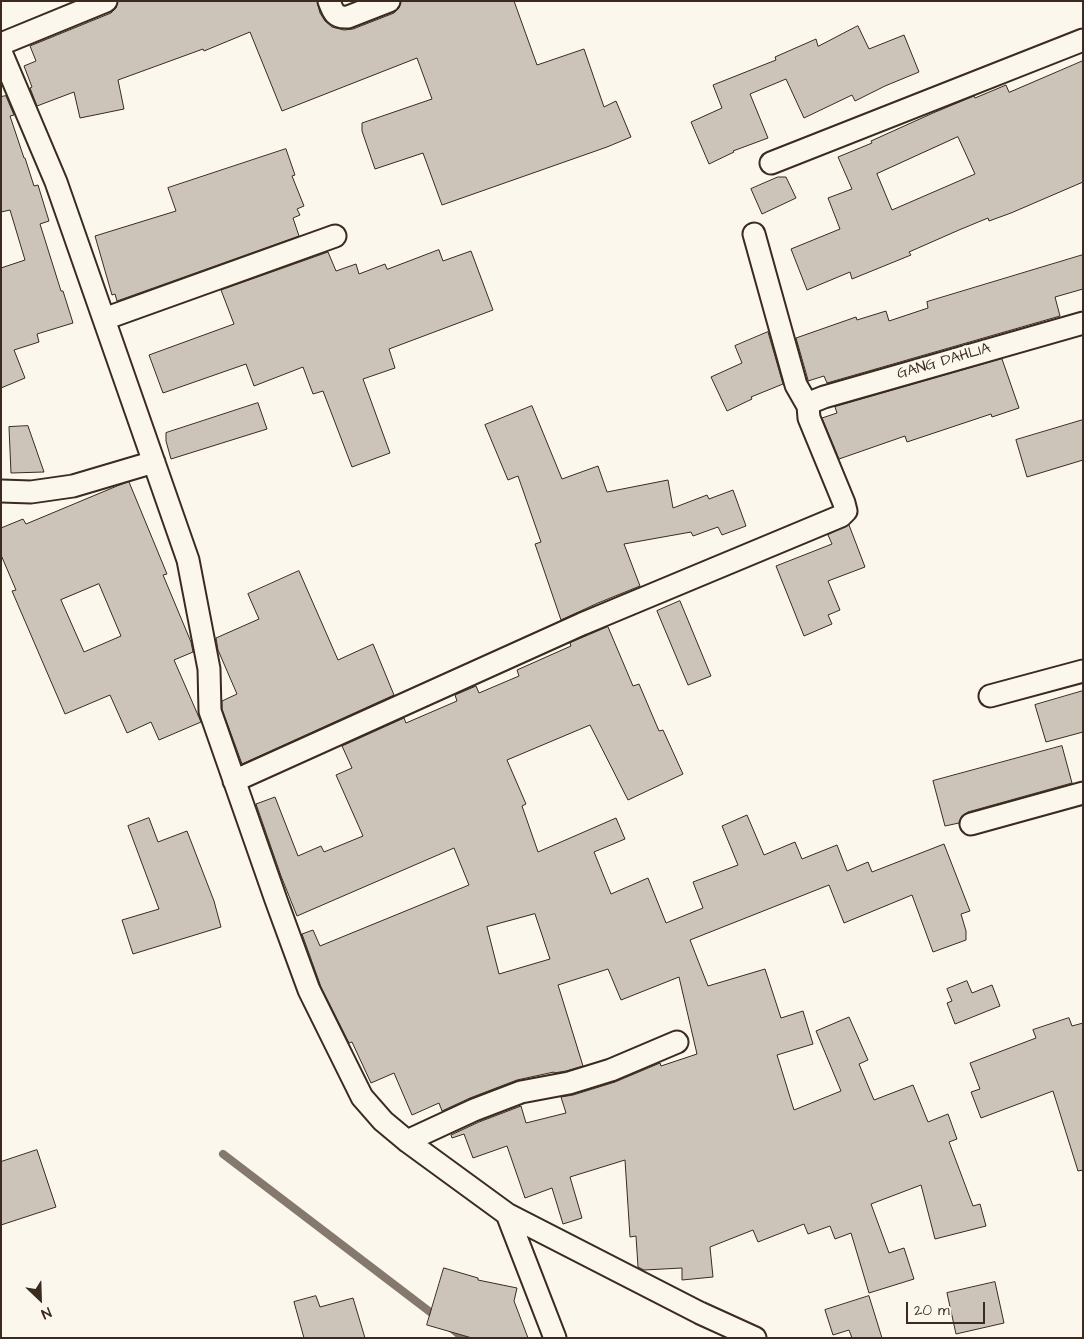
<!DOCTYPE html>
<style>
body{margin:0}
#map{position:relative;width:1084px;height:1339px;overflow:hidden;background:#fbf7ec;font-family:"Architects Daughter",sans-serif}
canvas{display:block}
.frame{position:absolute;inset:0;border:2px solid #3b2a1e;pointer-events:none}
.north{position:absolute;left:15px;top:1274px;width:50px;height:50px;-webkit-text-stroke:4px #fbf7ec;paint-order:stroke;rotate:156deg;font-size:14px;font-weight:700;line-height:20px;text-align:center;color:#3b2a1e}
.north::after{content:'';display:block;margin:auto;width:18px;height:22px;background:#3b2a1e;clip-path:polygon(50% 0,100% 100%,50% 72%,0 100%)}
.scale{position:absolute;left:906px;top:1302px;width:79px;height:22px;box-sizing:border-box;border:2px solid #3b2a1e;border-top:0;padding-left:6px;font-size:15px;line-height:18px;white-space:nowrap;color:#3b2a1e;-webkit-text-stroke:4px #fbf7ec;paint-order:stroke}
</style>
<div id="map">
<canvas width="1084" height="1339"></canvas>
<div class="frame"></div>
<div class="north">N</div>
<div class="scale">20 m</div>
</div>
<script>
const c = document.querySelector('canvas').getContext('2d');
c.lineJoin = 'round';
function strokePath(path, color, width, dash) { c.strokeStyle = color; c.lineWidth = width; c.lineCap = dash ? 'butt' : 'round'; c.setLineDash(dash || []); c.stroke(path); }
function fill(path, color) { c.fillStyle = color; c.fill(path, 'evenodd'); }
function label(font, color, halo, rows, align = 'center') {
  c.font = font + ' "Architects Daughter",sans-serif'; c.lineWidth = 5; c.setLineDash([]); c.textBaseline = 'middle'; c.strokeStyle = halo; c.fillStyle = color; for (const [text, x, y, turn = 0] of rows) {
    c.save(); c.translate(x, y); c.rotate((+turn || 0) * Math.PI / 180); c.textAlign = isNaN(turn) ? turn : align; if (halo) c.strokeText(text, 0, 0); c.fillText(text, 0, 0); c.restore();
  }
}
strokePath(new Path2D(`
 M 223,1154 L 438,1318
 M 451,1328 L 463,1338`), '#85796d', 8);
const building = new Path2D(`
 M 118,1 L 317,1 L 320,13 L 325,21 L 332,27 L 344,30 L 353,29 L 394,13 L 399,8 L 401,1 L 514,1 L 537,65 L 584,49 L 604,107 L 616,101 L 631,137 L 607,147 L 442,205 L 423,153 L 375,169 L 362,131 L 362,123 L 432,99 L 417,58 L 282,111 L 250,32 L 204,51 L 203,49 L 118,80 L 124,109 L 80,118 L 74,92 L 37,106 L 30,88 L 32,87 L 24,66 L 36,61 L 30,46 L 111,13 L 116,8 Z
 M 858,26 L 869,49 L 904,35 L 919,72 L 885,86 L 855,101 L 852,95 L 804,118 L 786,79 L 750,94 L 768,138 L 733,151 L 734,152 L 709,164 L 691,122 L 722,108 L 713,85 L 776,60 L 775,57 L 816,39 L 818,46 Z
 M 1083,61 L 1083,182 L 1011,213 L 989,221 L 988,218 L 959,230 L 909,252 L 911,255 L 852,279 L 850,272 L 807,290 L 791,249 L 840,229 L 828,198 L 852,189 L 838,157 L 872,143 L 871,141 L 933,113 L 974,96 L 975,98 L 1006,85 L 1009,92 ZM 958,137 L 975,174 L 892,210 L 877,174 Z
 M 6,96 L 14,115 L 10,116 L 24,158 L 25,158 L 34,186 L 38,185 L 49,221 L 40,224 L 61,291 L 63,291 L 73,323 L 37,334 L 39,342 L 14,350 L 25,378 L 1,388 L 1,268 L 25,260 L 10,210 L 1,212 L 1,97 Z
 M 286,149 L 295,175 L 292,176 L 304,206 L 297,209 L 300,215 L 293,218 L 299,236 L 117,301 L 115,294 L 112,295 L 95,236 L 176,211 L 168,188 Z
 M 778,177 L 786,177 L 796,198 L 762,214 L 751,189 Z
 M 439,250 L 443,261 L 471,251 L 493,310 L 389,349 L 395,368 L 363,379 L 390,453 L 352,467 L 323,391 L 313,394 L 303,367 L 254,386 L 246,364 L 163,393 L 149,355 L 234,324 L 221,290 L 328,252 L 336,271 L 356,264 L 359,274 L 385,264 L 387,269 Z
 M 1083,255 L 1083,289 L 1055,297 L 1060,316 L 827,383 L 824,376 L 808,381 L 808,380 L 796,338 L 856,317 L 857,320 L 886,311 L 889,321 L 928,308 L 927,302 Z
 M 768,332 L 783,384 L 751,397 L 752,399 L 727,411 L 711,377 L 742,363 L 735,346 Z
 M 1002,359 L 1019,408 L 992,417 L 991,414 L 907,442 L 905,436 L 839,459 L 822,418 L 837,413 L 835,407 Z
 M 258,403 L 267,429 L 171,459 L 166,441 L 166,433 Z
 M 532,406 L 562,479 L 598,466 L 607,492 L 668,480 L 673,508 L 707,495 L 709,499 L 733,490 L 746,526 L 722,535 L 718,527 L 693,536 L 691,532 L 624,544 L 640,586 L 598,603 L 561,620 L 535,544 L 541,542 L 518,476 L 508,480 L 485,425 Z
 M 1083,420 L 1083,460 L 1027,477 L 1016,440 Z
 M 28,426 L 44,472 L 11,473 L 9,427 Z
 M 129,482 L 167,574 L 163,575 L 191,642 L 193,652 L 174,660 L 201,722 L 159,740 L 151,722 L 127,733 L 110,695 L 65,714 L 12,591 L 16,590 L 1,555 L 1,528 L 23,519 L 26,524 L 117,486 ZM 99,584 L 121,636 L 84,652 L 61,600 Z
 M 849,525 L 865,567 L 828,581 L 840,610 L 828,615 L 832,624 L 804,636 L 776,566 L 832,544 L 828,535 Z
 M 299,571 L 338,660 L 373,644 L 394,695 L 242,764 L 222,709 L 222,701 L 237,694 L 218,650 L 216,638 L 259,619 L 248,594 Z
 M 680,601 L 711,676 L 688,685 L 657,611 Z
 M 608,627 L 633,686 L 639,684 L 659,731 L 663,730 L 683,774 L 628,800 L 590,725 L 507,760 L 526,804 L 522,806 L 538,852 L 616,818 L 625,839 L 594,852 L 611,894 L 648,878 L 666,923 L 703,908 L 693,882 L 738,865 L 722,826 L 747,815 L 764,855 L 795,842 L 802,859 L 837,845 L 847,871 L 868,862 L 872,872 L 944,844 L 970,911 L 961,914 L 966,931 L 966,940 L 933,952 L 912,895 L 844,923 L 829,885 L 690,940 L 708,986 L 765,969 L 781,1018 L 803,1011 L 813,1044 L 777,1055 L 794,1110 L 841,1091 L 816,1031 L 849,1017 L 868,1060 L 859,1064 L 874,1100 L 913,1085 L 928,1122 L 948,1114 L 957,1139 L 949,1142 L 973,1206 L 980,1204 L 986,1226 L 935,1239 L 921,1185 L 871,1204 L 889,1253 L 904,1248 L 914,1279 L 869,1293 L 851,1233 L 835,1239 L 830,1226 L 808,1234 L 804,1224 L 758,1242 L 753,1230 L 710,1247 L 713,1277 L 682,1280 L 682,1268 L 644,1270 L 638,1267 L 636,1236 L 630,1237 L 625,1160 L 570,1177 L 582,1218 L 563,1224 L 552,1188 L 525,1198 L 507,1146 L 473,1158 L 464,1134 L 452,1138 L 451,1135 L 479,1122 L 521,1106 L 526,1123 L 566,1113 L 561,1097 L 573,1095 L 615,1082 L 660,1063 L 661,1066 L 697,1054 L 679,977 L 621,1000 L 608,969 L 558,985 L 583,1066 L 566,1071 L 554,1073 L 554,1072 L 517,1080 L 470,1098 L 442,1111 L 439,1103 L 412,1115 L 394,1073 L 371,1083 L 352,1042 L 349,1043 L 321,987 L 302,934 L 313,930 L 320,946 L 469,885 L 454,848 L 297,916 L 281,876 L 256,804 L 275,797 L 298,856 L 321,846 L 324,852 L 363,836 L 336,775 L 352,768 L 342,746 L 404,718 L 406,723 L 457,701 L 455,695 L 476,686 L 479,693 L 519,676 L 517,670 L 571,646 L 570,643 ZM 535,914 L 550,959 L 499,974 L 487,927 Z
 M 1083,691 L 1083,732 L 1046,742 L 1035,705 Z
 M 1062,746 L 1072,783 L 968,812 L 962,816 L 959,823 L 945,826 L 933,781 Z
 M 149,818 L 158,842 L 187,831 L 214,901 L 221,927 L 133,954 L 122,920 L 159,909 L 128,826 Z
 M 967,981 L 972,993 L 992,985 L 1000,1006 L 955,1024 L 947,1003 L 952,1001 L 947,989 Z
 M 1069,1018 L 1072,1026 L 1083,1023 L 1083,1170 L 1078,1171 L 1053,1091 L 981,1118 L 971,1092 L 980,1089 L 970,1063 L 1036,1038 L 1033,1030 Z
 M 37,1150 L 56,1207 L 1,1225 L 1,1162 Z
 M 444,1268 L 478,1278 L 478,1280 L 517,1288 L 514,1301 L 528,1338 L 472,1338 L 427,1325 Z
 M 995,1282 L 1004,1323 L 956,1334 L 947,1293 Z
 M 316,1296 L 320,1307 L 353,1298 L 365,1338 L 304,1338 L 294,1302 Z
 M 869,1296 L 882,1338 L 852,1338 L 849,1330 L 833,1335 L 825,1310 Z`);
fill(building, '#ccc4b9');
strokePath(building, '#3b2a1e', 1);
const street = new Path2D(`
 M 329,1 C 333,12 335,18 348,17 L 389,1
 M 1,44 L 106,1
 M 1,52 L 56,182 L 188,560 L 209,669 L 210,711 L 276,900 L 309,990 L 362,1097 L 383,1121 L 407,1141 L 507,1214 L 555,1338
 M 771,163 L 1083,40
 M 104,319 L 335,236
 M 808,406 L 814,401 L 824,397 L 1083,323
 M 1,491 L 31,492 L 73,486 L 154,462
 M 990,696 L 1083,671
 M 234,781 L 582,624 L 841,516 L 846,511 L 844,503 L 809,418 L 808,406 L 796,385 L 754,234
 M 971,824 L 1083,793
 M 407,1141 L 474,1110 L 521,1092 L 569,1083 L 611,1070 L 677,1042
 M 507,1214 L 700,1313 L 755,1338`);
strokePath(street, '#3b2a1e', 25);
strokePath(street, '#fbf7ec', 21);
label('15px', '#3b2a1e', '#fbf7ec', [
 ["GANG DAHLIA",944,362,-16]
]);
</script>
